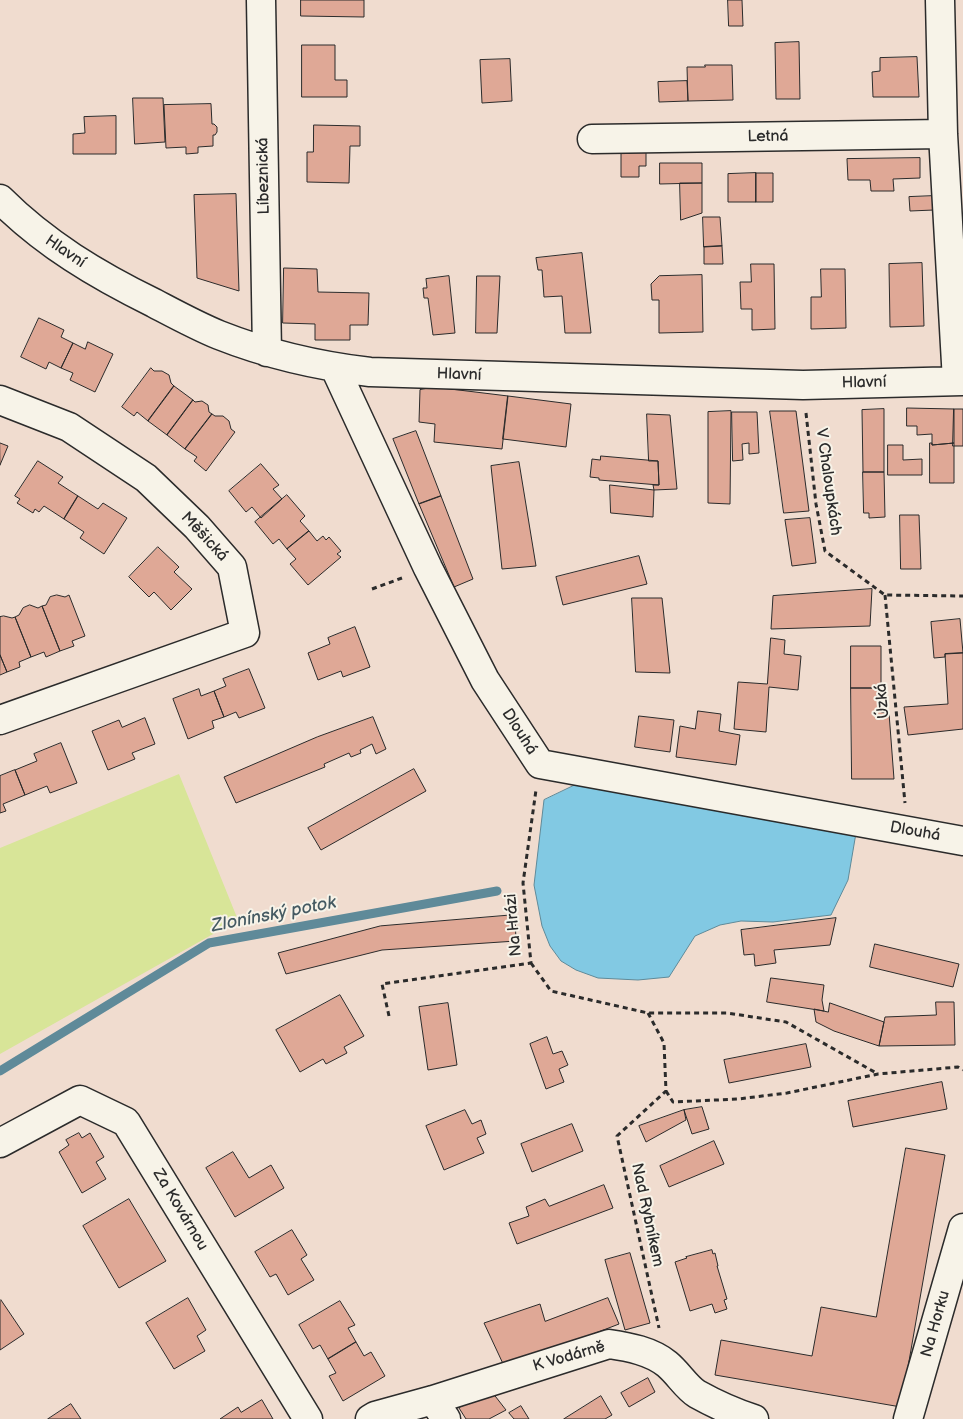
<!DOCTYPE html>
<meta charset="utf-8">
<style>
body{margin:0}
canvas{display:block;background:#f0dccf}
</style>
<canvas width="963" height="1419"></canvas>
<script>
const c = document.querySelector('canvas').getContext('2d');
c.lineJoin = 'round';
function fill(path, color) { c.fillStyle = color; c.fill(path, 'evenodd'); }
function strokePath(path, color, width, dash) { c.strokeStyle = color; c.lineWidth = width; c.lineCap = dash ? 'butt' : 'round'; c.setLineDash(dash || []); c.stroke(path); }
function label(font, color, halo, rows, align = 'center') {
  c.font = font + ' "Balsamiq Sans",sans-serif'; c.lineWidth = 4; c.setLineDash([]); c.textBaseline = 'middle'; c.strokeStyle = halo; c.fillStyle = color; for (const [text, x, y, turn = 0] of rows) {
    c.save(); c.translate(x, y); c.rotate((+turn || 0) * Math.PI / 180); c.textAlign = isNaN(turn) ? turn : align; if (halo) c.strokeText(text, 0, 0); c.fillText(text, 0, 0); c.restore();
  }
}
fill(new Path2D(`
 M 179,774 L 238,920 L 0,1054 L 0,848 Z`), '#d8e598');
const water = new Path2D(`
 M 575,785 L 856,833 L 848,880 L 831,915 L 773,922 L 741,921 L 720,925 L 695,936 L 669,977 L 638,980 L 598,978 L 576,970 L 561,961 L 550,946 L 542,926 L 534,885 L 544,800 Z`);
fill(water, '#82c9e3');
strokePath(water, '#5f8a99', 1);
strokePath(new Path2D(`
 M 0,1071 L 209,943 L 497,891`), '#5f8a99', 9);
const building = new Path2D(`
 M 301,0 L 364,0 L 364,17 L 301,16 Z
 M 728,0 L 742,0 L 743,26 L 729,26 Z
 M 799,42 L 800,99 L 776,99 L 775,43 Z
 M 302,45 L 335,45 L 335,80 L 347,80 L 347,97 L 302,97 Z
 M 917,57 L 919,97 L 873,97 L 872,72 L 880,71 L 880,58 Z
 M 510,59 L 512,101 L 482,103 L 480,60 Z
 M 705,65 L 732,65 L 733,100 L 688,101 L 687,67 L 705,67 Z
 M 687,81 L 688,101 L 659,102 L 658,82 Z
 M 133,98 L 163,98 L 165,142 L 135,144 Z
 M 211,104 L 212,124 L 214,124 L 217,127 L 217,132 L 215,135 L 213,135 L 213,146 L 198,147 L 198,153 L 186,154 L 186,147 L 166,148 L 164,105 Z
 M 116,116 L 116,154 L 73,154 L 73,134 L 85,133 L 84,117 Z
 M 314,125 L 360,126 L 360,146 L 350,146 L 349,183 L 307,182 L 307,152 L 313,152 Z
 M 646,151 L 646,166 L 639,166 L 639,177 L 621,177 L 621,152 Z
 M 920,158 L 920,178 L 893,179 L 894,191 L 871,191 L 870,180 L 848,180 L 847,159 Z
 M 660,163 L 702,163 L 702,183 L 660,184 Z
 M 756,173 L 756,202 L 728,202 L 728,174 Z
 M 756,173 L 773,173 L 773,202 L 756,202 Z
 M 680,183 L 702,183 L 702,213 L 681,220 Z
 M 236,194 L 239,291 L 197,278 L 194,195 Z
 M 934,196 L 934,210 L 910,211 L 909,197 Z
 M 703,217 L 720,217 L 722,246 L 704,247 Z
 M 722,246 L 723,264 L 704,264 L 704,247 Z
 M 582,253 L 591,333 L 565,333 L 562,296 L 544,297 L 542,270 L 538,270 L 536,258 Z
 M 922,263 L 924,326 L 890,327 L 889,264 Z
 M 751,264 L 774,264 L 775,329 L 752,330 L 752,309 L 741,309 L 740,282 L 751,282 Z
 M 284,268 L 317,269 L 318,292 L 369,293 L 368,325 L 350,325 L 350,340 L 315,340 L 315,324 L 283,323 Z
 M 821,269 L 845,269 L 846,328 L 811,329 L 811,297 L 821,297 Z
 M 702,275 L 703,332 L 659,333 L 659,300 L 652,300 L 651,284 L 659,276 Z
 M 449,276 L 455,333 L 433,335 L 428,298 L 424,298 L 423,288 L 427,288 L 426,279 Z
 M 477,276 L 500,276 L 497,333 L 476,333 Z
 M 39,318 L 64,330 L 61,337 L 73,343 L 61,368 L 49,362 L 46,369 L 21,357 Z
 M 88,342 L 113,354 L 95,392 L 70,380 L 73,373 L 61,368 L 73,343 L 85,349 Z
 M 151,368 L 154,371 L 162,371 L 169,375 L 171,383 L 174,386 L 148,421 L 137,412 L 134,416 L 122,407 Z
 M 174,386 L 193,400 L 167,435 L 148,421 Z
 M 434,387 L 508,396 L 502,449 L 434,442 L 435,424 L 419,422 L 420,390 Z
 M 508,396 L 571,404 L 566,447 L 503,439 Z
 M 193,400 L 195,402 L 202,401 L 208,405 L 209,412 L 212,414 L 185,449 L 167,435 Z
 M 907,408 L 954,409 L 954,443 L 932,445 L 932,434 L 917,435 L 917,426 L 907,426 Z
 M 884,409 L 884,472 L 863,472 L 862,410 Z
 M 954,409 L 963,409 L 963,446 L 953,446 Z
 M 731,411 L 730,504 L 708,503 L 708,412 Z
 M 770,411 L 796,411 L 809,511 L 784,513 Z
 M 732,412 L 757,412 L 759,453 L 749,454 L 749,443 L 742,444 L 743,460 L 733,461 Z
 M 212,414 L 215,416 L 223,416 L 229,421 L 231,429 L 235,432 L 206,471 L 194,461 L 197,457 L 185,449 Z
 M 647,414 L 670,415 L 677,489 L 654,490 L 653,485 L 659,485 L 658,461 L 649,461 Z
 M 416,431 L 441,496 L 419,504 L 393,439 Z
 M 0,443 L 8,446 L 0,465 Z
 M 930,443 L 932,443 L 932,445 L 954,443 L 954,483 L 930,483 Z
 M 888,445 L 903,445 L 903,460 L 922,459 L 922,475 L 888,475 Z
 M 601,456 L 658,461 L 659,485 L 599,480 L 599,478 L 590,477 L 592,459 L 600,460 Z
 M 38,461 L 63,477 L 58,483 L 78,496 L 64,519 L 44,506 L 39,512 L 35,509 L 33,513 L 17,503 L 20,499 L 15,496 Z
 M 519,462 L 536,566 L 502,569 L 491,466 Z
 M 261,464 L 279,485 L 273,489 L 282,499 L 261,518 L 252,507 L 246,512 L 229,491 Z
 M 863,472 L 884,472 L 885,517 L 869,518 L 869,513 L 864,513 Z
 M 610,485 L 654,490 L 653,517 L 611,513 Z
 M 287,495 L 305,516 L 300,521 L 309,531 L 287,549 L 279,539 L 273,544 L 255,522 Z
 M 78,496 L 98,509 L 103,503 L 127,518 L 104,554 L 80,538 L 84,532 L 64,519 Z
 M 441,496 L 473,579 L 454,587 L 419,504 Z
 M 900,515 L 919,515 L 921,569 L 901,569 Z
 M 810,518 L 816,563 L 792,566 L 785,520 Z
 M 309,531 L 317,541 L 323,536 L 326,540 L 329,537 L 341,551 L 337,554 L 341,557 L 308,585 L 290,564 L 296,559 L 287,549 Z
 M 158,547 L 179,567 L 174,572 L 192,589 L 171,610 L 154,592 L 149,597 L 129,577 Z
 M 639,556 L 647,584 L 563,605 L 556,577 Z
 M 872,589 L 870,626 L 771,629 L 773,596 Z
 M 57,595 L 65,597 L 69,595 L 85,636 L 72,641 L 74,646 L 60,651 L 42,606 L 46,605 L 50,597 Z
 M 632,598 L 662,598 L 670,673 L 636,672 Z
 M 30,605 L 38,608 L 42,606 L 60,651 L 46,657 L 44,652 L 31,657 L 15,617 L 19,615 L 23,608 Z
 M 4,616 L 12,618 L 15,617 L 31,657 L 19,662 L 20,667 L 7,672 L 0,655 L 0,617 Z
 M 960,619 L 963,653 L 945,654 L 945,657 L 934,658 L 931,622 Z
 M 355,627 L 370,667 L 343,677 L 341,671 L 318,680 L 308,653 L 330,644 L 328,638 Z
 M 771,638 L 785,640 L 784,654 L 801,656 L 798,690 L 769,687 L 766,732 L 734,729 L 738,682 L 767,684 Z
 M 851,646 L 881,646 L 881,688 L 851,688 Z
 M 963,653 L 963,729 L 908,735 L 904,707 L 948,704 L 945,654 Z
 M 0,655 L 7,672 L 0,675 Z
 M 249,669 L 265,708 L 239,718 L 236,712 L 224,717 L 214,691 L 226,686 L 223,679 Z
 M 851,688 L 881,688 L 881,712 L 889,713 L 894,779 L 852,779 Z
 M 199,689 L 201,696 L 214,691 L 224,717 L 212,721 L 214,728 L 188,739 L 173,699 Z
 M 698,711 L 721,714 L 719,731 L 740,735 L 736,765 L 676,757 L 680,726 L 695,729 Z
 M 639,716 L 674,720 L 670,752 L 635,747 Z
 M 373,717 L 386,749 L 376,754 L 372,744 L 360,750 L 361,753 L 351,757 L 349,753 L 324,764 L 325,767 L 236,803 L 224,777 L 317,737 Z
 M 145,718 L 155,744 L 132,753 L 135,759 L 108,770 L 92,731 L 119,720 L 122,727 Z
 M 61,743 L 77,783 L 50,793 L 47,786 L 25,795 L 15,770 L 37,761 L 34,754 Z
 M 414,769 L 426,791 L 321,850 L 308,828 Z
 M 15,770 L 25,795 L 3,804 L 6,811 L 0,813 L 0,776 Z
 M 515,915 L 516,941 L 382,950 L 286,974 L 278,953 L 380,926 Z
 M 836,918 L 830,945 L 774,950 L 776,963 L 755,966 L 754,954 L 744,955 L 741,930 Z
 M 875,944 L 959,964 L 953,987 L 870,967 Z
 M 771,978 L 824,985 L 822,1000 L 824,1011 L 767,1002 Z
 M 340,995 L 364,1036 L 344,1047 L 347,1053 L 326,1064 L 323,1059 L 300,1072 L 276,1030 Z
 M 936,1002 L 954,1002 L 955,1045 L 879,1046 L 885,1017 L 936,1015 Z
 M 448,1003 L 457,1065 L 428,1070 L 419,1007 Z
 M 830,1003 L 884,1022 L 879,1046 L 834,1031 L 816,1022 L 814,1009 L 828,1012 Z
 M 547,1037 L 553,1054 L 562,1051 L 568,1065 L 559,1069 L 564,1082 L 546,1089 L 530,1044 Z
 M 806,1044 L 811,1067 L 729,1083 L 724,1060 Z
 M 942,1082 L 947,1109 L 853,1127 L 848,1101 Z
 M 702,1107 L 709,1129 L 692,1134 L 684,1110 Z
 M 465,1110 L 472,1124 L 481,1120 L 486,1134 L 477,1138 L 484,1153 L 444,1170 L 426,1126 Z
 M 684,1110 L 686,1120 L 646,1142 L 639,1126 Z
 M 572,1124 L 583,1151 L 532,1172 L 521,1144 Z
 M 79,1133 L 82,1138 L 90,1133 L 104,1157 L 96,1162 L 106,1179 L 82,1193 L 59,1152 L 69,1145 L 66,1140 Z
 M 714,1141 L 724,1164 L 669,1187 L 660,1166 Z
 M 906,1148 L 945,1155 L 901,1407 L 715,1375 L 721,1340 L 812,1356 L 821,1307 L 876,1317 Z
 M 233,1152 L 249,1178 L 271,1165 L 284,1188 L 235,1217 L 206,1168 Z
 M 604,1185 L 613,1208 L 517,1244 L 509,1223 L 529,1216 L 526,1207 L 545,1199 L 549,1206 Z
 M 129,1199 L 166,1261 L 119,1288 L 83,1226 Z
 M 292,1230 L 307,1255 L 301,1259 L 314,1280 L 288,1295 L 276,1274 L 270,1277 L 255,1252 Z
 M 712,1250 L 713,1254 L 715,1253 L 718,1266 L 717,1266 L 727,1299 L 724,1300 L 727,1309 L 715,1313 L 712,1304 L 690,1311 L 675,1262 L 687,1258 L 686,1257 Z
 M 630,1253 L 650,1323 L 625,1330 L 605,1260 Z
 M 188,1298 L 206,1330 L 197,1336 L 205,1351 L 174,1369 L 146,1323 Z
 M 608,1298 L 619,1324 L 505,1368 L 484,1323 L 540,1304 L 545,1321 Z
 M 1,1300 L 24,1334 L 0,1350 L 0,1301 Z
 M 340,1301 L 355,1325 L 348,1328 L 356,1342 L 328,1359 L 320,1345 L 313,1349 L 299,1325 Z
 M 356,1342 L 364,1356 L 371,1352 L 385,1376 L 343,1401 L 329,1376 L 336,1373 L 328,1359 Z
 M 648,1378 L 655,1392 L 629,1407 L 621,1393 Z
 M 492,1392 L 506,1410 L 489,1419 L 466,1419 L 459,1408 Z
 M 601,1396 L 612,1415 L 605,1419 L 564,1419 Z
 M 262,1400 L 273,1419 L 220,1419 L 238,1407 L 241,1412 Z
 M 71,1404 L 81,1419 L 48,1419 Z
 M 521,1406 L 529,1419 L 514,1419 L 509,1413 Z`);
fill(building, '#dfa896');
strokePath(building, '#2b2b2b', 1);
const minor = new Path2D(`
 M 261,0 L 267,352
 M 940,0 L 943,134 L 957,381
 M 592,139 L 943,134
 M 0,199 C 45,244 97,275 154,303 C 175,314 197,326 219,335 C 267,354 319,366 370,372 L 803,385 L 963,381
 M 335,368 L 428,568 L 485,680 L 540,764 L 963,841
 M 0,400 L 69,427 L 146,478 L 197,527 L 232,567 L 245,633 L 0,720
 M 0,1143 L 80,1100 L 126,1122 L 308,1419
 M 433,1400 L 446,1419
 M 370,1419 L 375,1416 L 433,1400 L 609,1344 C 629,1347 651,1351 667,1364 C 678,1373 686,1387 697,1394 C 715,1404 735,1413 754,1419
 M 908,1419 L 963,1228`);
strokePath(minor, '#2b2b2b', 31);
strokePath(new Path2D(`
 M 806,413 L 816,504 L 825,551 L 885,595 L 963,596
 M 372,589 L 402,578
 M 885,595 L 905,803
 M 531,963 L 551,991 L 648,1013 L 727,1013 L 786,1022 L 878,1074
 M 648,1013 L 664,1043 L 666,1091 L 617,1136 L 659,1328
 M 389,1016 L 382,984 L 531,963 L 523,883 L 536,790
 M 666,1091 L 673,1102 L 738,1099 L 787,1093 L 878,1074 L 958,1067 L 963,1070`), '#2b2b2b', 3, [5, 4]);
strokePath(minor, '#f7f3e8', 28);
label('16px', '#2b2b2b', '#f7f3e8', [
 ["Letná",768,137,-1],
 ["Líbeznická",264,176,-91],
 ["Hlavní",65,252,34],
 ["Hlavní",459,375,2],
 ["Hlavní",864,383,-1],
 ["V Chaloupkách",828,482,82],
 ["Měšická",204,537,47],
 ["Úzká",883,701,-95],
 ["Dlouhá",519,732,57],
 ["Dlouhá",915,832,10],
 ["Na Hrázi",514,925,-95],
 ["Za Kovárnou",180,1210,59],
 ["Nad Rybníkem",647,1215,78],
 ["Na Horku",936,1324,-74],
 ["K Vodárně",569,1357,-16]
]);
label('italic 18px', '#455a62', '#f7f3e8', [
 ["Zlonínský potok",274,915,-11]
]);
</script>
